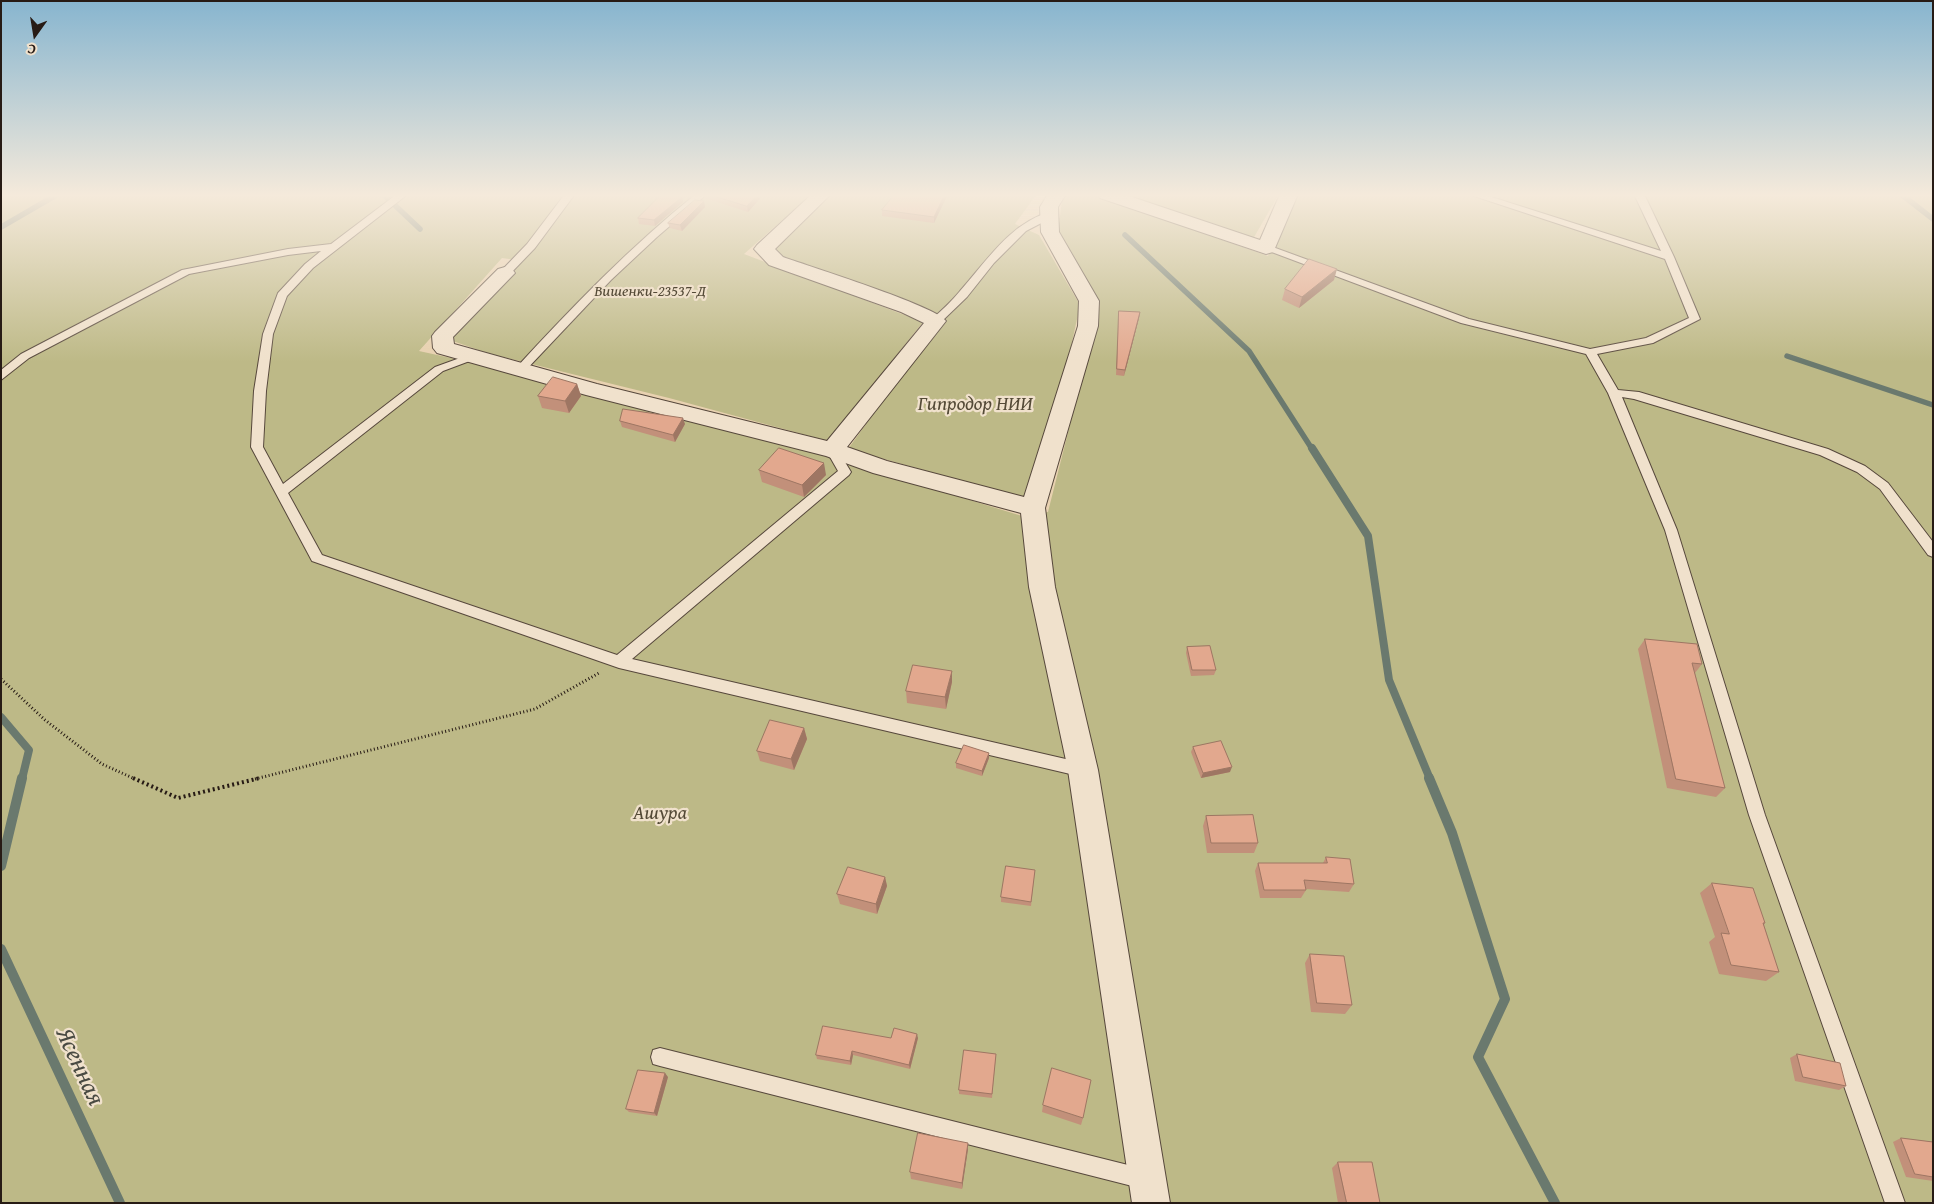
<!DOCTYPE html>
<meta charset="utf-8">
<style>
body{margin:0}
#map{position:relative;width:1934px;height:1204px;overflow:hidden;background:#e8d1b0;font-family:"Gentium Book Plus",serif}
canvas{display:block}
.frame{position:absolute;inset:0;border:2px solid #271b15;pointer-events:none}
.north{position:absolute;left:10px;top:10px;width:50px;height:50px;-webkit-text-stroke:4px #f0e1cc;paint-order:stroke;rotate:193deg;font-size:14px;font-weight:700;line-height:20px;text-align:center;color:#271b15}
.north::after{content:'';display:block;margin:auto;width:18px;height:22px;background:#271b15;clip-path:polygon(50% 0,100% 100%,50% 72%,0 100%)}
</style>
<div id="map">
<canvas width="1934" height="1204"></canvas>
<div class="frame"></div>
<div class="north">С</div>
</div>
<script>
const c = document.querySelector('canvas').getContext('2d');
c.lineJoin = 'round';
function fill(path, color) { c.fillStyle = color; c.fill(path, 'evenodd'); }
function strokePath(path, color, width, dash) { c.strokeStyle = color; c.lineWidth = width; c.lineCap = dash ? 'butt' : 'round'; c.setLineDash(dash || []); c.stroke(path); }
function label(font, color, halo, rows, align = 'center') {
  c.font = font + ' "Gentium Book Plus",serif'; c.lineWidth = 4.5; c.setLineDash([]); c.textBaseline = 'middle'; c.strokeStyle = halo; c.fillStyle = color; for (const [text, x, y, turn = 0] of rows) {
    c.save(); c.translate(x, y); c.rotate((+turn || 0) * Math.PI / 180); c.textAlign = isNaN(turn) ? turn : align; if (halo) c.strokeText(text, 0, 0); c.fillText(text, 0, 0); c.restore();
  }
}
fill(new Path2D(`
 M 1,194 L 812,194 L 744,254 L 923,322 L 828,441 L 669,398 L 487,353 L 450,340 L 523,261 L 502,258 L 419,351 L 451,358 L 819,454 L 1022,516 L 1048,512 L 1100,305 L 1058,232 L 1062,199 L 1068,194 L 1093,194 L 1268,256 L 1294,194 L 1933,194 L 1933,1203 L 1,1203 Z
 M 828,194 L 1037,194 L 1015,224 L 1039,235 L 1080,305 L 1068,361 L 1028,499 L 848,449 L 944,316 L 819,275 L 783,257 L 773,248 Z
 M 1121,194 L 1279,194 L 1253,239 Z`), '#bdb987');
strokePath(new Path2D(`
 M 383,194 L 420,229
 M 1901,194 L 1933,219
 M 1,227 L 58,194
 M 1125,235 L 1249,351 L 1312,449
 M 1787,356 L 1933,405`), '#6a796e', 5.5);
strokePath(new Path2D(`
 M 1312,448 L 1368,536 L 1389,680 L 1430,779
 M 1,717 L 29,750 L 22,779`), '#6a796e', 8);
strokePath(new Path2D(`
 M 1429,778 L 1452,833 L 1505,999 L 1478,1057 L 1555,1203
 M 1,866 L 22,778
 M 1,949 L 120,1203`), '#6a796e', 10);
const lane = new Path2D(`
 M 397,194 L 408,194 L 313,268 L 287,296 L 273,334 L 266,391 L 263,447 L 283,484 L 435,367 L 471,354 L 477,357 L 475,359 L 443,371 L 288,493 L 322,555 L 617,655 L 838,471 L 826,450 L 832,446 L 836,447 L 851,472 L 849,475 L 632,659 L 1083,763 L 1088,765 L 1091,770 L 1088,775 L 1083,777 L 619,668 L 312,561 L 251,447 L 254,391 L 263,334 L 278,293 L 305,264 L 321,251 L 288,255 L 189,274 L 29,358 L 1,380 L 1,370 L 21,354 L 182,270 L 288,249 L 331,244 Z
 M 565,194 L 575,194 L 535,248 L 509,275 L 501,275 L 501,271 L 527,244 Z
 M 696,194 L 707,194 L 657,237 L 611,280 L 524,372 L 516,372 L 514,370 L 516,368 C 573,306 631,246 696,194 Z
 M 1468,194 L 1482,194 L 1661,251 L 1634,194 L 1644,194 L 1674,257 L 1700,319 L 1653,343 L 1597,354 L 1618,390 L 1639,392 L 1828,449 L 1865,466 L 1888,483 L 1933,542 L 1933,557 L 1928,555 L 1880,489 L 1857,472 L 1820,455 L 1634,399 L 1622,397 L 1677,530 L 1765,815 L 1905,1203 L 1885,1203 L 1749,815 L 1665,530 L 1608,393 L 1586,354 L 1461,323 L 1261,248 L 1262,246 L 1270,246 L 1469,319 L 1590,349 L 1646,338 L 1689,318 L 1665,259 Z
 M 1050,212 L 1055,215 L 1053,217 L 1026,231 L 994,263 L 967,297 L 940,323 L 932,323 L 931,321 L 932,319 C 942,310 952,301 960,291 C 986,262 1010,223 1050,212 Z
 M 660,1048 L 1144,1169 L 1151,1172 L 1154,1179 L 1151,1186 L 1144,1189 L 660,1066 L 653,1064 L 651,1057 L 653,1050 Z`);
const street = new Path2D(`
 M 812,194 L 831,194 L 775,249 L 783,257 C 808,266 936,306 946,321 L 847,447 L 887,461 L 1024,497 L 1078,326 L 1079,301 L 1041,232 L 1040,207 L 1048,194 L 1066,194 L 1058,207 L 1059,232 L 1099,301 L 1098,326 L 1045,508 L 1055,587 L 1098,770 L 1170,1203 L 1132,1203 L 1068,770 L 1029,587 L 1021,513 L 873,473 L 826,456 L 586,395 L 437,353 L 433,348 L 432,336 L 435,332 L 498,269 L 505,267 L 512,269 L 515,273 L 453,337 L 454,344 L 597,384 L 827,441 L 924,323 L 901,312 L 769,265 L 754,249 L 757,245 Z
 M 1097,194 L 1123,194 L 1260,240 L 1280,194 L 1298,194 L 1275,248 L 1273,252 L 1266,254 L 1100,198 Z`);
strokePath(lane, '#57483c', 2);
strokePath(street, '#57483c', 2);
strokePath(new Path2D(`
 M 1,679 L 45,720 L 102,764 L 135,779
 M 255,779 L 535,709 L 599,673`), '#271b15', 3, [1, 2.5]);
strokePath(new Path2D(`
 M 133,778 L 178,798 L 260,778`), '#271b15', 4, [2, 3]);
fill(lane, '#f0e1cc');
fill(street, '#f0e1cc');
fill(new Path2D(`
 M 704,194 L 763,194 L 763,195 L 748,212 L 705,198 Z
 M 947,196 L 934,223 L 882,216 L 882,210 Z
 M 682,197 L 683,202 L 655,226 L 639,224 L 638,218 Z
 M 704,201 L 705,207 L 682,231 L 670,228 L 668,223 Z
 M 1334,280 L 1299,308 L 1282,300 L 1285,289 Z
 M 1119,311 L 1140,312 L 1139,318 L 1124,376 L 1116,375 Z
 M 577,384 L 581,396 L 569,413 L 542,408 L 538,396 Z
 M 620,421 L 685,424 L 675,442 L 622,427 Z
 M 759,470 L 826,475 L 804,497 L 762,482 Z
 M 1645,639 L 1702,664 L 1695,673 L 1725,788 L 1716,797 L 1667,788 L 1638,649 Z
 M 1187,647 L 1216,670 L 1214,675 L 1191,676 L 1186,653 Z
 M 952,682 L 946,709 L 907,703 L 906,691 Z
 M 804,728 L 807,739 L 794,770 L 760,761 L 757,751 Z
 M 1193,747 L 1230,772 L 1201,778 L 1191,752 Z
 M 989,753 L 989,758 L 982,776 L 956,768 L 956,763 Z
 M 1206,816 L 1258,843 L 1254,853 L 1207,853 L 1203,826 Z
 M 1326,857 L 1354,884 L 1349,892 L 1306,889 L 1306,890 L 1301,898 L 1260,898 L 1255,871 L 1258,863 L 1323,863 Z
 M 1035,870 L 1031,906 L 1001,902 L 1001,897 Z
 M 885,877 L 887,886 L 877,914 L 840,904 L 837,894 Z
 M 1712,883 L 1765,923 L 1764,925 L 1779,972 L 1766,981 L 1719,974 L 1709,942 L 1715,937 L 1700,893 Z
 M 1310,954 L 1352,1005 L 1345,1014 L 1311,1012 L 1305,963 Z
 M 891,1038 L 918,1038 L 910,1069 L 853,1055 L 851,1065 L 817,1059 L 816,1055 Z
 M 996,1054 L 992,1098 L 959,1094 L 959,1090 Z
 M 1797,1054 L 1846,1086 L 1839,1090 L 1795,1081 L 1790,1058 Z
 M 668,1077 L 657,1116 L 629,1112 L 626,1109 Z
 M 1043,1105 L 1083,1118 L 1081,1125 L 1042,1112 Z
 M 1901,1138 L 1933,1142 L 1933,1181 L 1906,1177 L 1893,1142 Z
 M 968,1143 L 968,1149 L 962,1189 L 911,1179 L 910,1172 Z
 M 1338,1162 L 1380,1203 L 1338,1203 L 1332,1168 Z`), '#c2907a');
fill(new Path2D(`
 M 758,194 L 763,194 L 763,195 L 748,212 L 747,206 Z
 M 945,194 L 946,194 L 947,196 L 934,223 L 934,217 Z
 M 682,197 L 683,202 L 655,226 L 654,220 Z
 M 704,201 L 705,207 L 682,231 L 680,225 Z
 M 1337,269 L 1334,280 L 1299,308 L 1302,297 Z
 M 1140,312 L 1139,318 L 1124,376 L 1125,370 Z
 M 577,384 L 581,396 L 569,413 L 565,401 Z
 M 683,418 L 685,424 L 675,442 L 673,435 Z
 M 824,463 L 826,475 L 804,497 L 802,485 Z
 M 952,671 L 952,682 L 946,709 L 945,697 Z
 M 804,728 L 807,739 L 794,770 L 791,759 Z
 M 989,753 L 989,758 L 982,776 L 982,771 Z
 M 1232,767 L 1230,772 L 1201,778 L 1203,773 Z
 M 885,877 L 887,886 L 877,914 L 876,904 Z
 M 917,1034 L 918,1038 L 910,1069 L 909,1065 Z
 M 852,1051 L 853,1055 L 851,1065 L 850,1061 Z
 M 665,1073 L 668,1077 L 657,1116 L 654,1113 Z
 M 968,1143 L 968,1149 L 962,1189 L 962,1183 Z`), '#9e7663');
const building = new Path2D(`
 M 662,194 L 669,194 L 682,197 L 654,220 L 638,218 Z
 M 708,194 L 758,194 L 747,206 Z
 M 895,194 L 945,194 L 934,217 L 882,210 Z
 M 695,200 L 704,201 L 680,225 L 668,223 Z
 M 1309,259 L 1337,269 L 1302,297 L 1285,289 Z
 M 1119,311 L 1140,312 L 1125,370 L 1117,369 Z
 M 553,377 L 577,384 L 565,401 L 538,396 Z
 M 623,409 L 683,418 L 673,435 L 620,421 Z
 M 779,448 L 824,463 L 802,485 L 759,470 Z
 M 1645,639 L 1697,644 L 1702,664 L 1692,663 L 1725,788 L 1676,779 Z
 M 1210,646 L 1216,670 L 1192,670 L 1187,647 Z
 M 913,665 L 952,671 L 945,697 L 906,691 Z
 M 770,720 L 804,728 L 791,759 L 757,751 Z
 M 1221,741 L 1232,767 L 1203,773 L 1193,747 Z
 M 964,745 L 989,753 L 982,771 L 956,763 Z
 M 1253,815 L 1258,843 L 1211,843 L 1206,816 Z
 M 1326,857 L 1350,859 L 1354,884 L 1304,880 L 1306,890 L 1264,890 L 1258,863 L 1327,863 Z
 M 1006,866 L 1035,870 L 1031,902 L 1001,897 Z
 M 848,867 L 885,877 L 876,904 L 837,894 Z
 M 1712,883 L 1753,888 L 1765,923 L 1763,923 L 1779,972 L 1731,965 L 1721,933 L 1729,934 Z
 M 1310,954 L 1344,956 L 1352,1005 L 1317,1003 Z
 M 823,1026 L 891,1038 L 894,1028 L 917,1034 L 909,1065 L 852,1051 L 850,1061 L 816,1055 Z
 M 964,1050 L 996,1054 L 992,1094 L 959,1090 Z
 M 1797,1054 L 1840,1063 L 1846,1086 L 1803,1077 Z
 M 1052,1068 L 1091,1080 L 1083,1118 L 1043,1105 Z
 M 638,1070 L 665,1073 L 654,1113 L 626,1109 Z
 M 918,1133 L 968,1143 L 962,1183 L 910,1172 Z
 M 1901,1138 L 1933,1142 L 1933,1177 L 1915,1174 Z
 M 1338,1162 L 1372,1162 L 1380,1203 L 1347,1203 Z`);
fill(building, '#e2a88e');
strokePath(building, '#9e7663', 1);
const sky = c.createLinearGradient(0, 0, 0, 362);
sky.addColorStop(0, '#87b5cf');
sky.addColorStop(0.54, '#f5eadb');
sky.addColorStop(1, '#f5eadb00');
c.fillStyle = sky;
c.fillRect(0, 0, 1934, 362);
label('italic 16px', '#544a37', '#f0e1cc', [
 ["Вишенки-23537-Д",650,292]
]);
label('italic 20px', '#544a37', '#f0e1cc', [
 ["Гипродор НИИ",975,405],
 ["Ашура",660,814]
]);
label('italic 25px', '#494a42', '#f0e1cc', [
 ["Ясенная",79,1067,65]
]);
</script>
